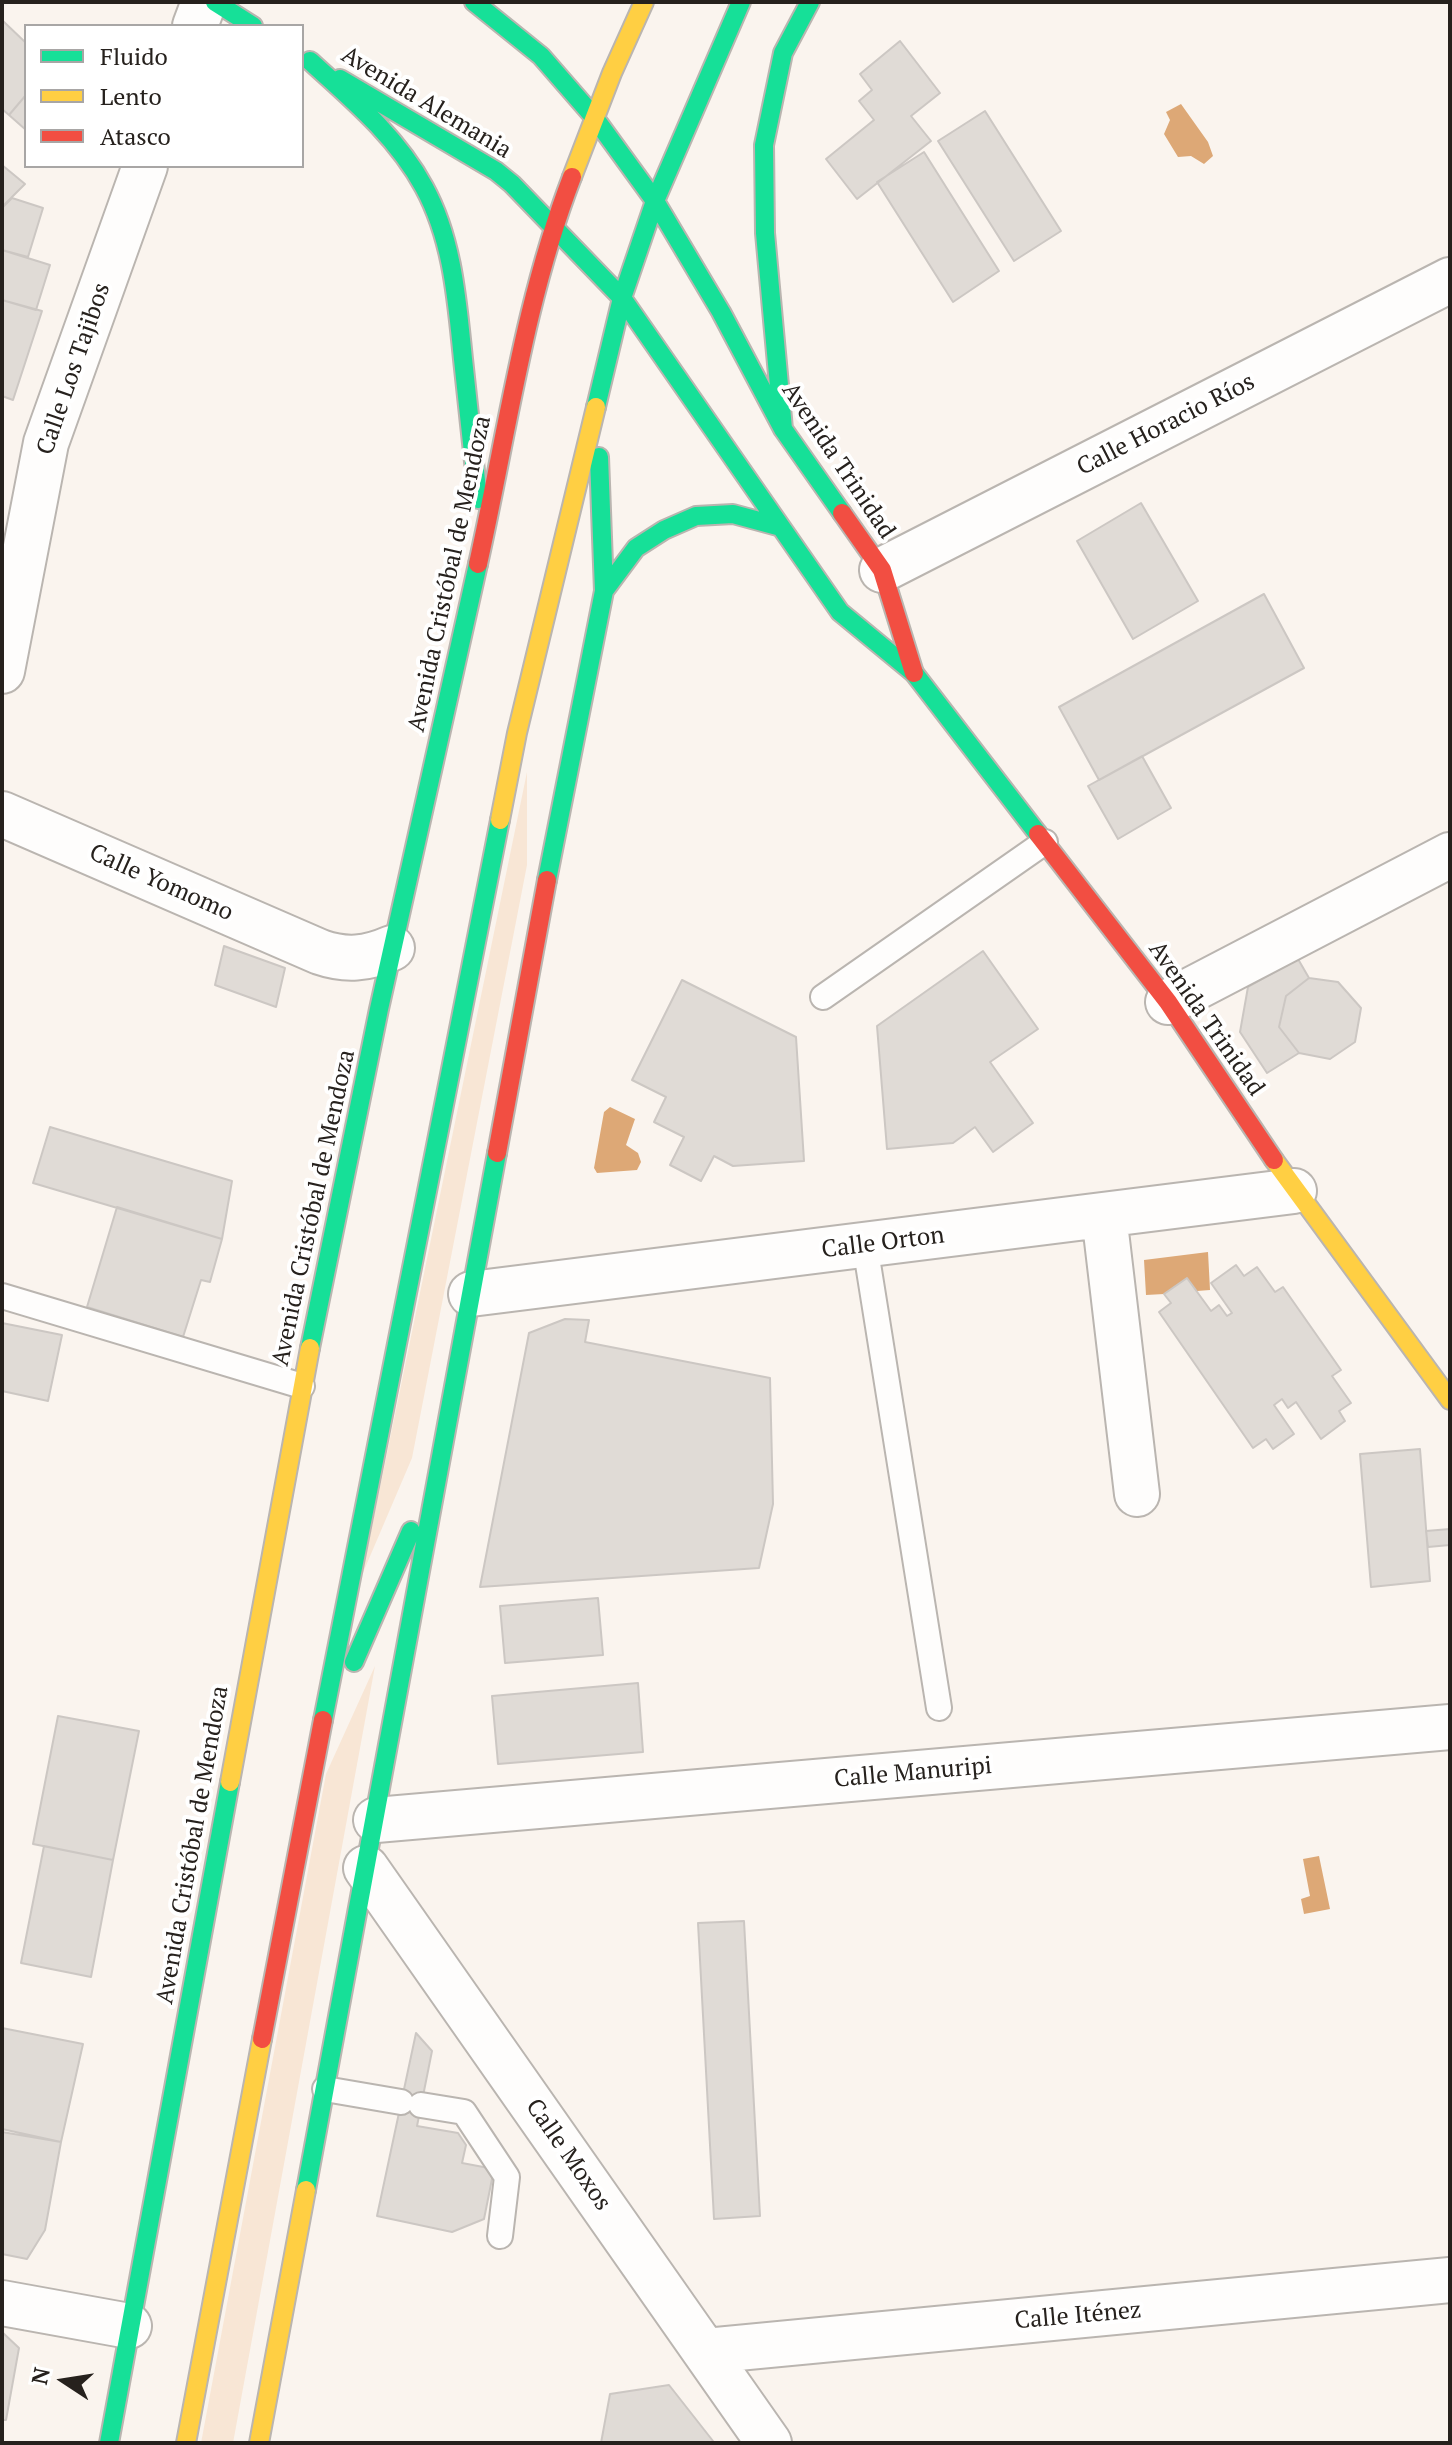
<!DOCTYPE html>
<meta charset="utf-8">
<style>
body{margin:0}
#map{position:relative;width:1452px;height:2445px;overflow:hidden;background:#faf4ee;font-family:"PT Serif",serif}
canvas{display:block}
.frame{position:absolute;inset:0;border:4px solid #26211d;pointer-events:none}
.legend{position:absolute;left:24px;top:24px;width:280px;height:144px;box-sizing:border-box;background:#fff;border:2px solid #a8a6a5;margin:0;padding:10px 14px;list-style:none;font-size:24px;color:#26211d}
.legend li{display:flex;align-items:center;gap:16px;height:40px}
.legend b{width:40px;border:2px solid #a8a6a5}
.north{position:absolute;left:24px;top:2341px;width:80px;height:80px;-webkit-text-stroke:6px #fff;paint-order:stroke;rotate:282deg;font-size:22px;font-weight:700;line-height:32px;text-align:center;color:#26211d}
.north::after{content:'';display:block;margin:auto;width:28px;height:36px;background:#26211d;clip-path:polygon(50% 0,100% 100%,50% 72%,0 100%)}
</style>
<div id="map">
<canvas width="1452" height="2445"></canvas>
<div class="frame"></div>
<ul class="legend">
<li><b style="height:10px;background:#16e098"></b>Fluido</li>
<li><b style="height:10px;background:#ffcf43"></b>Lento</li>
<li><b style="height:10px;background:#f24e42"></b>Atasco</li>
</ul>
<div class="north">N</div>
</div>
<script>
const c = document.querySelector('canvas').getContext('2d');
c.lineJoin = 'round';
function fill(path, color) { c.fillStyle = color; c.fill(path, 'evenodd'); }
function strokePath(path, color, width, dash) { c.strokeStyle = color; c.lineWidth = width; c.lineCap = dash ? 'butt' : 'round'; c.setLineDash(dash || []); c.stroke(path); }
function label(font, color, halo, rows, align = 'center') {
  c.font = font + ' "PT Serif",serif'; c.lineWidth = 8; c.setLineDash([]); c.textBaseline = 'middle'; c.strokeStyle = halo; c.fillStyle = color; for (const [text, x, y, turn = 0] of rows) {
    c.save(); c.translate(x, y); c.rotate((+turn || 0) * Math.PI / 180); c.textAlign = isNaN(turn) ? turn : align; if (halo) c.strokeText(text, 0, 0); c.fillText(text, 0, 0); c.restore();
  }
}
fill(new Path2D(`
 M 527,772 L 527,865 L 412,1458 L 362,1575 Z
 M 375,1666 L 233,2443 L 201,2443 L 326,1774 Z`), '#f8e6d5');
fill(new Path2D(`
 M 1181,104 L 1208,142 L 1213,156 L 1204,164 L 1191,156 L 1178,157 L 1164,134 L 1170,120 L 1166,112 Z
 M 610,1107 L 635,1119 L 626,1145 L 638,1153 L 641,1162 L 637,1170 L 597,1173 L 594,1168 L 604,1112 Z
 M 1208,1252 L 1210,1290 L 1197,1291 L 1187,1278 L 1164,1294 L 1146,1295 L 1144,1260 Z
 M 1319,1856 L 1330,1909 L 1304,1914 L 1301,1899 L 1310,1896 L 1303,1859 Z`), '#dda876');
const building = new Path2D(`
 M 2,20 L 26,43 L 26,95 L 9,115 L 2,109 Z
 M 900,41 L 940,93 L 911,116 L 931,141 L 857,199 L 826,159 L 874,120 L 859,101 L 872,90 L 860,74 Z
 M 26,95 L 26,130 L 9,115 Z
 M 985,111 L 1061,231 L 1014,261 L 938,141 Z
 M 924,152 L 999,271 L 953,302 L 877,182 Z
 M 2,165 L 25,184 L 2,207 Z
 M 12,198 L 43,208 L 28,257 L 2,250 L 2,208 Z
 M 2,250 L 50,265 L 36,310 L 2,300 Z
 M 2,300 L 42,311 L 13,400 L 2,396 Z
 M 1141,503 L 1198,601 L 1133,639 L 1077,541 Z
 M 1264,594 L 1304,668 L 1099,780 L 1059,707 Z
 M 1142,756 L 1171,808 L 1118,839 L 1088,786 Z
 M 224,946 L 285,968 L 276,1007 L 215,985 Z
 M 983,951 L 1038,1029 L 990,1062 L 1033,1123 L 993,1152 L 975,1127 L 953,1143 L 887,1149 L 877,1026 Z
 M 1298,959 L 1309,978 L 1286,996 L 1279,1027 L 1299,1053 L 1267,1073 L 1240,1032 L 1248,987 Z
 M 1309,978 L 1338,982 L 1361,1008 L 1355,1042 L 1330,1059 L 1299,1053 L 1279,1027 L 1286,996 Z
 M 682,980 L 796,1037 L 804,1161 L 733,1166 L 714,1156 L 701,1181 L 670,1165 L 684,1137 L 654,1122 L 666,1097 L 632,1080 Z
 M 50,1127 L 232,1181 L 222,1239 L 33,1183 Z
 M 117,1207 L 222,1239 L 210,1282 L 201,1280 L 183,1337 L 87,1307 Z
 M 1236,1265 L 1244,1276 L 1257,1267 L 1275,1292 L 1283,1287 L 1341,1370 L 1332,1376 L 1351,1403 L 1339,1411 L 1345,1421 L 1321,1439 L 1296,1402 L 1288,1408 L 1282,1399 L 1274,1405 L 1294,1434 L 1273,1449 L 1266,1439 L 1253,1448 L 1159,1312 L 1171,1303 L 1164,1294 L 1187,1278 L 1211,1311 L 1219,1305 L 1227,1316 L 1232,1313 L 1211,1283 Z
 M 565,1319 L 589,1320 L 585,1342 L 770,1378 L 773,1504 L 759,1568 L 480,1587 L 529,1333 Z
 M 2,1323 L 62,1335 L 48,1401 L 2,1391 Z
 M 1420,1449 L 1430,1581 L 1371,1587 L 1360,1454 Z
 M 1450,1529 L 1450,1545 L 1428,1547 L 1426,1531 Z
 M 598,1598 L 603,1655 L 505,1663 L 500,1606 Z
 M 638,1683 L 643,1752 L 498,1764 L 492,1696 Z
 M 58,1716 L 139,1731 L 113,1860 L 33,1844 Z
 M 44,1846 L 113,1860 L 91,1977 L 21,1963 Z
 M 744,1921 L 760,2216 L 714,2219 L 698,1923 Z
 M 2,2028 L 83,2044 L 61,2142 L 2,2129 Z
 M 416,2033 L 432,2051 L 417,2126 L 458,2133 L 466,2145 L 462,2163 L 494,2169 L 484,2219 L 452,2232 L 377,2216 Z
 M 2,2132 L 61,2142 L 45,2230 L 27,2259 L 2,2254 Z
 M 2,2332 L 19,2348 L 6,2420 L 2,2420 Z
 M 669,2385 L 713,2441 L 710,2443 L 601,2443 L 610,2394 Z`);
fill(building, '#e0dbd6');
strokePath(building, '#ccc7c3', 2);
const lane = new Path2D(`
 M 823,997 L 1045,842
 M 865,1245 L 939,1708
 M 2,1296 L 302,1386
 M 325,2089 L 401,2102
 M 421,2105 L 464,2112 L 507,2177 L 500,2236`);
const street = new Path2D(`
 M 195,26 L 204,2
 M 882,570 L 1450,280
 M 2,671 L 46,443 L 145,166
 M 2,814 L 320,952 C 346,961 367,959 392,948
 M 1168,1002 L 1450,855
 M 1104,1215 L 1137,1494
 M 471,1294 L 1294,1191
 M 376,1820 L 1450,1727
 M 366,1868 L 769,2443
 M 2,2303 L 129,2326
 M 706,2351 L 1450,2280`);
const fast = new Path2D(`
 M 215,2 L 253,26
 M 474,2 L 541,56 L 594,117 L 655,201 L 721,312 L 783,429 L 842,513
 M 310,61 C 352,99 397,137 424,187 C 453,240 457,301 463,359 C 468,406 473,452 478,499
 M 340,79 L 496,171 L 512,184 L 622,298 L 840,612 L 914,673 L 1038,834
 M 596,407 L 622,298 L 655,201 L 741,2
 M 783,429 L 765,233 L 764,145 L 783,53 L 810,2
 M 604,591 L 636,548 L 664,530 L 696,516 L 733,514 L 781,527
 M 547,880 L 604,591 L 599,457
 M 310,1348 L 379,1009 L 478,564
 M 354,1662 L 411,1531
 M 323,1720 L 500,820
 M 306,2190 L 497,1153
 M 109,2443 L 230,1782`);
const slow = new Path2D(`
 M 572,177 L 612,73 L 644,2
 M 500,820 L 517,733 L 596,407
 M 1274,1160 L 1450,1400
 M 230,1782 L 310,1348
 M 186,2443 L 262,2039
 M 259,2443 L 306,2190`);
const jam = new Path2D(`
 M 842,513 L 882,570 L 914,673
 M 478,564 C 507,434 524,302 572,177
 M 1038,834 L 1168,1002 L 1274,1160
 M 497,1153 L 547,880
 M 262,2039 L 323,1720`);
strokePath(lane, '#bab5b0', 28);
strokePath(street, '#bab5b0', 48);
strokePath(fast, '#bab5b0', 22);
strokePath(slow, '#bab5b0', 22);
strokePath(jam, '#bab5b0', 22);
strokePath(lane, '#fefdfc', 24);
strokePath(street, '#fefdfc', 44);
strokePath(fast, '#16e098', 18);
strokePath(slow, '#ffcf43', 18);
strokePath(jam, '#f24e42', 18);
label('24px', '#26211d', '#fff', [
 ["Avenida Alemania",426,103,31],
 ["Calle Los Tajibos",74,369,-71],
 ["Calle Horacio Ríos",1166,425,-27],
 ["Avenida Trinidad",838,461,56],
 ["Avenida Cristóbal de Mendoza",450,574,-78],
 ["Calle Yomomo",161,883,24],
 ["Avenida Trinidad",1206,1019,55],
 ["Avenida Cristóbal de Mendoza",314,1208,-78],
 ["Calle Orton",883,1243,-7],
 ["Calle Manuripi",913,1773,-5],
 ["Avenida Cristóbal de Mendoza",193,1845,-80],
 ["Calle Moxos",568,2155,55],
 ["Calle Iténez",1078,2316,-5]
]);
</script>
